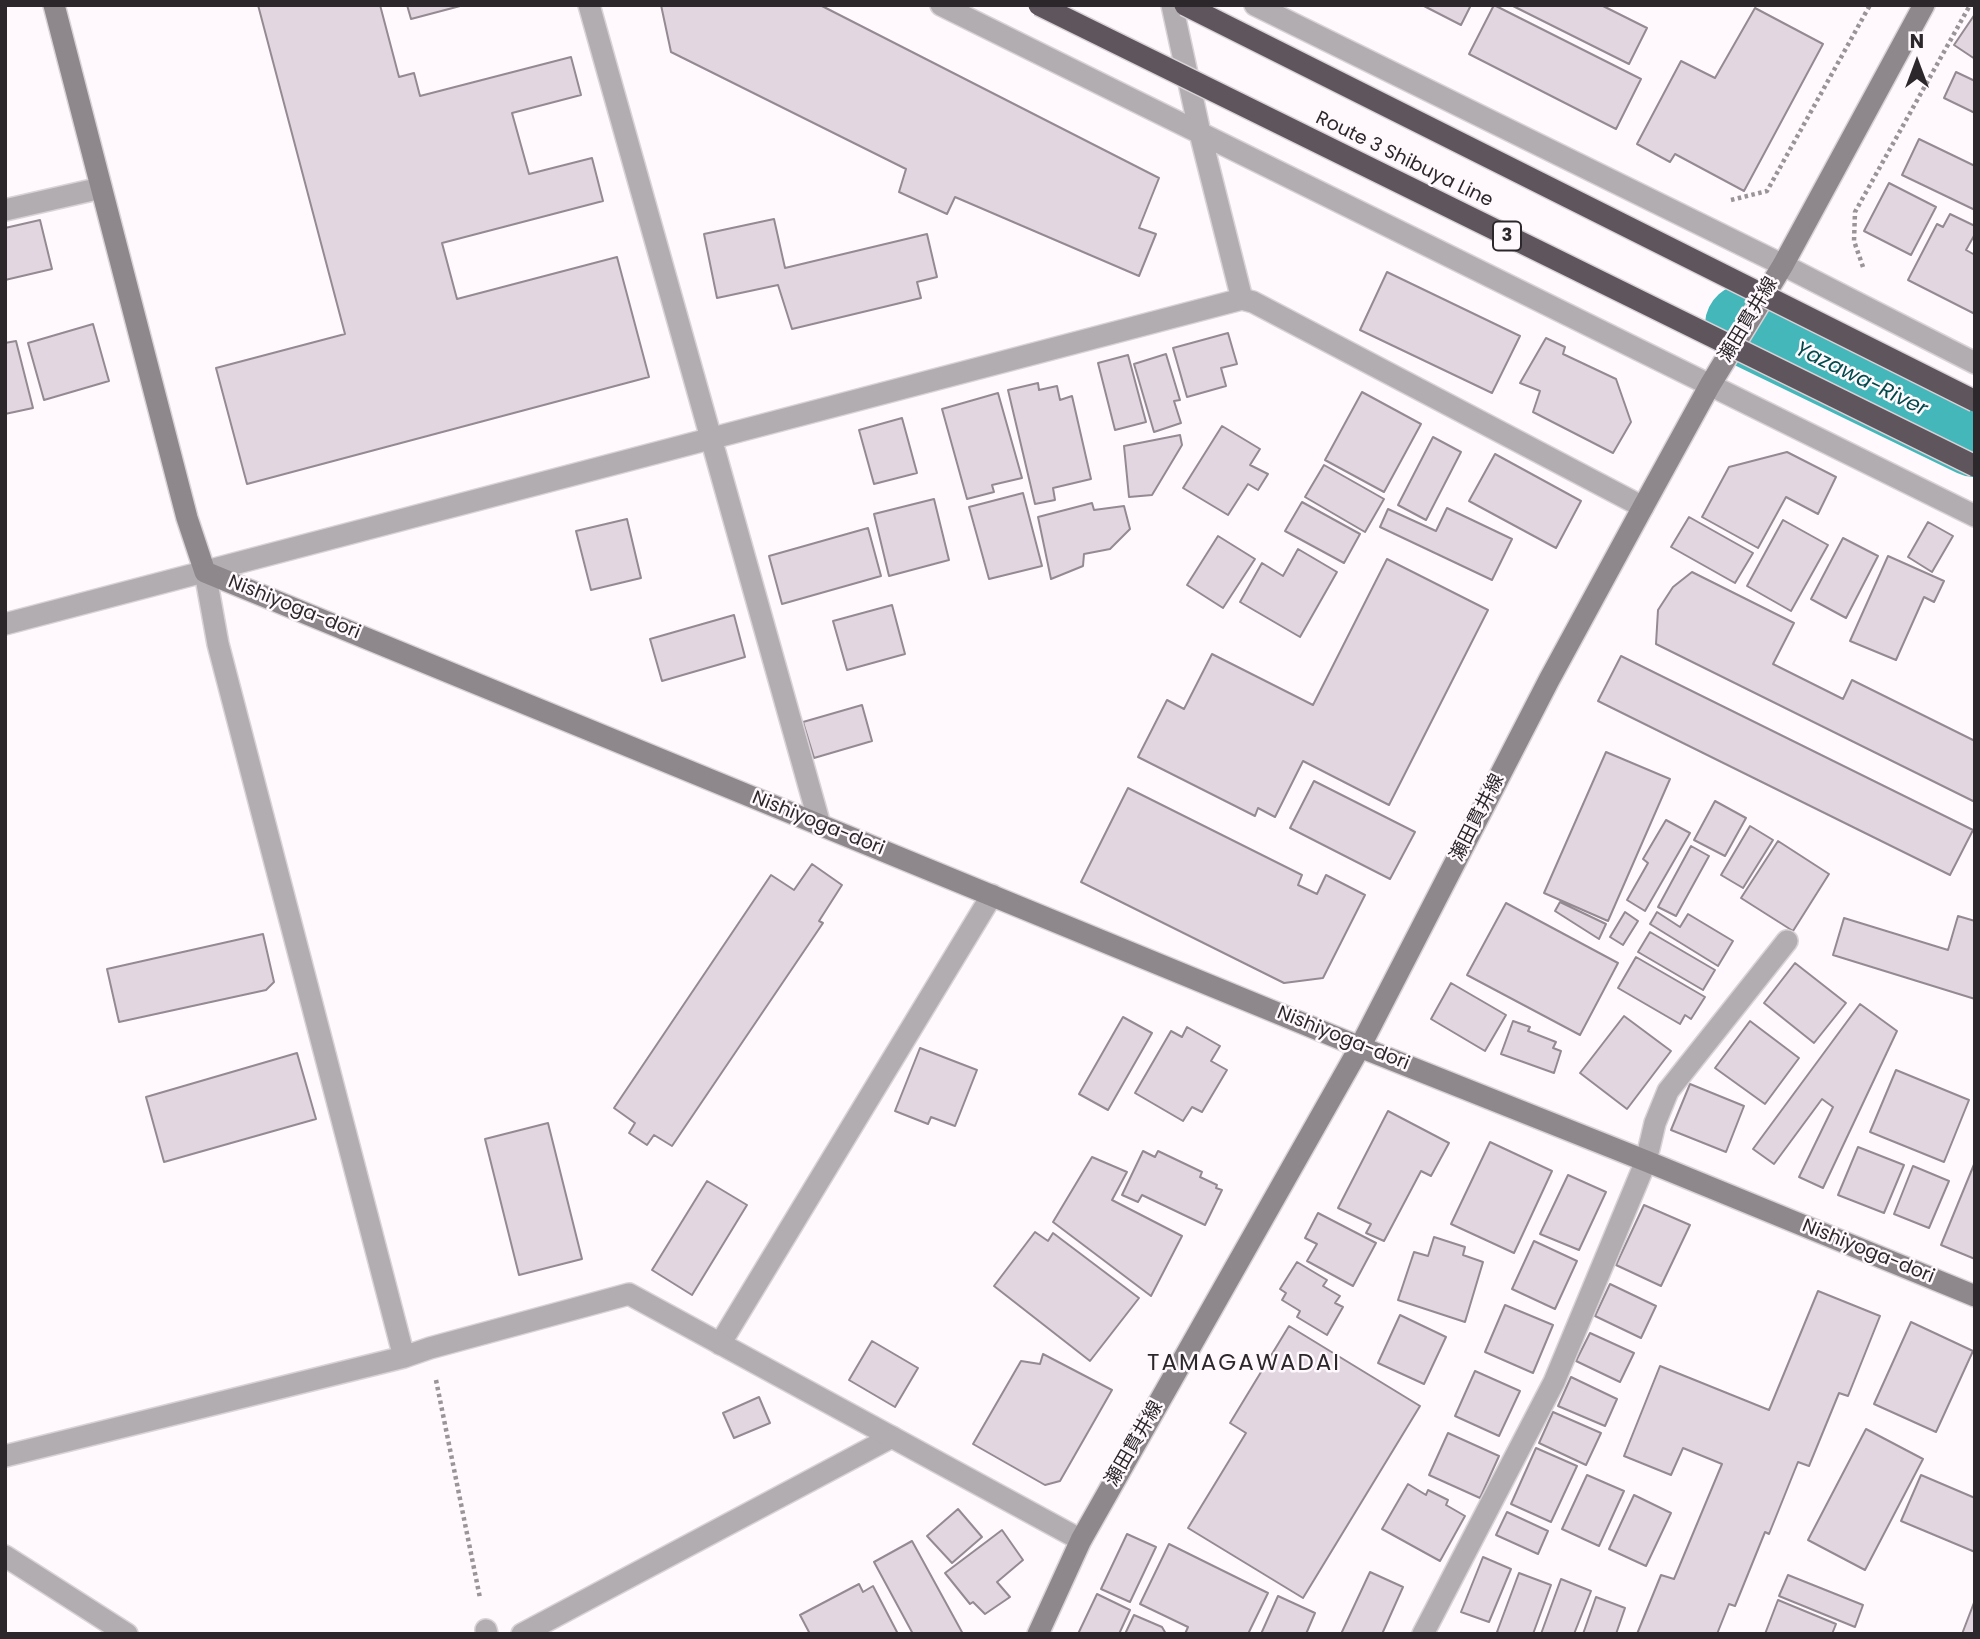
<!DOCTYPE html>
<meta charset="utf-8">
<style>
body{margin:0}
#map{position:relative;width:1980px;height:1639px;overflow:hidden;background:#fff8fd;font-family:Poppins,sans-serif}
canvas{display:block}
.frame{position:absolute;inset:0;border:7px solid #2b272b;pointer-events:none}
.north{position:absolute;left:1882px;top:28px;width:70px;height:70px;-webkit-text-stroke:5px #fff8fd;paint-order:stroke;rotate:0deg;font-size:19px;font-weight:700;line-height:28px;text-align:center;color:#2b272b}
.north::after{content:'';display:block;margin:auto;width:24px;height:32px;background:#2b272b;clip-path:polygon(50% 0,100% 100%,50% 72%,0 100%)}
</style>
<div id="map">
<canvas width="1980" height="1639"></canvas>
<div class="frame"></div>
<div class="north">N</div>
</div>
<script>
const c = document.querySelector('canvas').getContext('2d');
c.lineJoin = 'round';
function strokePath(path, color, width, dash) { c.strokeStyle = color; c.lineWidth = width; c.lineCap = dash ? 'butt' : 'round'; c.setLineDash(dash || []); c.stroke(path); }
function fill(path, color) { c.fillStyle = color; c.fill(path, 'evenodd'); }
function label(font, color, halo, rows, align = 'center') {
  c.font = font + ' Poppins,"Noto Sans JP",sans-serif'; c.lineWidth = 5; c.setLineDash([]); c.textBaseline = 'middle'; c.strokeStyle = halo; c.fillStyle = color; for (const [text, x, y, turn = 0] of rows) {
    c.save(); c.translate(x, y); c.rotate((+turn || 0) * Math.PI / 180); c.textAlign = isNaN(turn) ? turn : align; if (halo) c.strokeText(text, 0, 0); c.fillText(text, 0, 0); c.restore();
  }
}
strokePath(new Path2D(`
 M 1746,325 L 1975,436`), '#44b7ba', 82);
const building = new Path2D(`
 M 258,5 L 380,5 L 399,77 L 414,73 L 420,96 L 571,57 L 581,95 L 512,113 L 529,174 L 592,158 L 603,201 L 442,243 L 457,299 L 617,257 L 649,377 L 247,484 L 216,368 L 345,334 Z
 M 407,5 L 464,5 L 411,19 Z
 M 661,5 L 820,5 L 1159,178 L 1139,228 L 1156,234 L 1139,276 L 955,197 L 947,214 L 899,192 L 906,169 L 671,52 Z
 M 1422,5 L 1471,5 L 1461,25 Z
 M 1494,5 L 1641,79 L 1616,129 L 1469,54 Z
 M 1511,5 L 1601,5 L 1647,28 L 1629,64 Z
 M 1755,8 L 1823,44 L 1744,191 L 1675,154 L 1670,162 L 1637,144 L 1681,61 L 1715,78 Z
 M 1975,14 L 1975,59 L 1954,45 Z
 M 1956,72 L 1975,81 L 1975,113 L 1944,98 Z
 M 1919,139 L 1975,166 L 1975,210 L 1902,175 Z
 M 1889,183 L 1936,207 L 1911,255 L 1864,231 Z
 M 1950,214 L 1975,226 L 1975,234 L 1966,250 L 1975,255 L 1975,314 L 1908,280 L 1937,224 L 1943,227 Z
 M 774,219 L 785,268 L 927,234 L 937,277 L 917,282 L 921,298 L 792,329 L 778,285 L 717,298 L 704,234 Z
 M 40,220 L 52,269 L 5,280 L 5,228 Z
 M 1387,272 L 1520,336 L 1492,393 L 1360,330 Z
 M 93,324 L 109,381 L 44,400 L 28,343 Z
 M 1228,333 L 1237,364 L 1221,368 L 1226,386 L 1187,397 L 1173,348 Z
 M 1546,338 L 1565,347 L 1563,354 L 1616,379 L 1631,422 L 1613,453 L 1533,412 L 1540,391 L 1520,383 Z
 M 16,341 L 33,408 L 5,414 L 5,343 Z
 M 1166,354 L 1180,400 L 1174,401 L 1181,423 L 1154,432 L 1134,364 Z
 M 1128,355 L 1146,422 L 1115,430 L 1098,363 Z
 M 1038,383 L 1039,390 L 1057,386 L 1060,400 L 1072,396 L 1091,479 L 1053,488 L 1055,500 L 1035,504 L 1008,390 Z
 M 1362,392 L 1421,424 L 1384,492 L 1325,460 Z
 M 998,393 L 1022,478 L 992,485 L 994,492 L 967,499 L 942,409 Z
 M 902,418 L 917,473 L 874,484 L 859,430 Z
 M 1222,426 L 1260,449 L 1250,465 L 1268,474 L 1258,490 L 1248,484 L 1228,515 L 1183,488 Z
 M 1180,435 L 1182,445 L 1152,495 L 1129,497 L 1124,446 Z
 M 1433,437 L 1461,452 L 1426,520 L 1398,505 Z
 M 1787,452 L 1836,477 L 1818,514 L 1786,497 L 1758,548 L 1702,517 L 1729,467 Z
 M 1495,454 L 1581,501 L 1556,548 L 1469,501 Z
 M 1324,465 L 1384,499 L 1365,532 L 1305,497 Z
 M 1023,493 L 1042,566 L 989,579 L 969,507 Z
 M 934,499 L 949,560 L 889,576 L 874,514 Z
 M 1302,502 L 1360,534 L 1344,563 L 1285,531 Z
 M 1092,503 L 1094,510 L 1124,506 L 1130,529 L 1110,549 L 1084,554 L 1083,566 L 1051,579 L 1038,517 Z
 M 1447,508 L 1512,539 L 1492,580 L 1380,527 L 1388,509 L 1436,531 Z
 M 1689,517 L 1753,553 L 1735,583 L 1671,547 Z
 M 627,519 L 641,578 L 591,590 L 576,531 Z
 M 1783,520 L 1828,545 L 1791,611 L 1747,586 Z
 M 1928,522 L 1953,536 L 1932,572 L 1908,557 Z
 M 868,528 L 881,576 L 782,604 L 769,556 Z
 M 1218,536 L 1255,559 L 1223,608 L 1187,585 Z
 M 1843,538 L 1878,556 L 1846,618 L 1811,599 Z
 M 1298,549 L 1337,572 L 1300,637 L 1240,602 L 1262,563 L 1283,576 Z
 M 1888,556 L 1944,581 L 1934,602 L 1924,597 L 1896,660 L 1850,641 Z
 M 1387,559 L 1488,610 L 1389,805 L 1303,761 L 1275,817 L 1258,808 L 1255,816 L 1138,757 L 1167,700 L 1184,709 L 1212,654 L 1313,705 Z
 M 1692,572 L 1794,623 L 1773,664 L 1843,699 L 1852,680 L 1975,741 L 1975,802 L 1656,644 L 1658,610 L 1673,587 Z
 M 892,605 L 905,654 L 847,670 L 833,621 Z
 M 734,615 L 745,657 L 662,681 L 650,639 Z
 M 1621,656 L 1973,830 L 1950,875 L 1598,701 Z
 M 862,705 L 872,741 L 814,758 L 803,722 Z
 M 1606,752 L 1670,779 L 1608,921 L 1544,893 Z
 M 1314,781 L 1415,832 L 1390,879 L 1290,828 Z
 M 1128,788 L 1302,875 L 1298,885 L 1317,894 L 1326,875 L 1365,895 L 1323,978 L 1284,983 L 1081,882 Z
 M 1715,801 L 1746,818 L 1725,856 L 1694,840 Z
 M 1666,820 L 1690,833 L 1645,911 L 1627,900 L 1648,863 L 1643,859 Z
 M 1750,826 L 1773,840 L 1743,888 L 1721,875 Z
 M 1778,841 L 1829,874 L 1793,931 L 1741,898 Z
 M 1691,846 L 1709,856 L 1676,916 L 1658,907 Z
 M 812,864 L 842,885 L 819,921 L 823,923 L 672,1146 L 654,1135 L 647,1145 L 629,1133 L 635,1123 L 614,1108 L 771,875 L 794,890 Z
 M 1560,902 L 1606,924 L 1599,939 L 1555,911 Z
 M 1506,903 L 1618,963 L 1580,1035 L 1467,975 Z
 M 1625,912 L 1638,921 L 1623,945 L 1610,937 Z
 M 1657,912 L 1680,927 L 1688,914 L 1733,941 L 1718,966 L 1650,924 Z
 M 1958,916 L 1975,921 L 1975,999 L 1833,955 L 1844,918 L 1948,950 Z
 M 1650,932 L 1715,970 L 1703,990 L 1638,952 Z
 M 263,934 L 274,982 L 266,990 L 119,1022 L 107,969 Z
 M 1636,957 L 1705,997 L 1691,1019 L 1685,1015 L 1680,1024 L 1618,988 Z
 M 1795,963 L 1846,1003 L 1814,1043 L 1764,1003 Z
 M 1451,983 L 1506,1015 L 1485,1051 L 1431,1019 Z
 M 1860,1004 L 1897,1031 L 1823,1188 L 1799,1177 L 1833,1107 L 1822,1099 L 1774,1164 L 1753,1149 Z
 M 1624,1016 L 1671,1051 L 1627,1109 L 1580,1073 Z
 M 1123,1017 L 1152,1033 L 1108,1110 L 1079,1094 Z
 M 1513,1021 L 1530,1027 L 1528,1031 L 1556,1042 L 1553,1048 L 1561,1051 L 1554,1073 L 1501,1054 Z
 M 1750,1021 L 1799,1058 L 1765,1104 L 1715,1068 Z
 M 1187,1027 L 1220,1046 L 1211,1061 L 1227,1070 L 1202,1112 L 1192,1107 L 1183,1121 L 1135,1093 L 1171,1031 L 1182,1037 Z
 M 920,1048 L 977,1070 L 955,1126 L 931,1117 L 928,1124 L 895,1111 Z
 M 297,1053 L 316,1119 L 164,1162 L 146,1097 Z
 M 1896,1070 L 1969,1100 L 1944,1162 L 1870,1132 Z
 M 1690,1084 L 1744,1106 L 1726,1152 L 1671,1130 Z
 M 1388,1111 L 1449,1143 L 1431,1176 L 1421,1171 L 1384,1241 L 1366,1233 L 1371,1224 L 1338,1208 Z
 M 548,1123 L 582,1259 L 519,1275 L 485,1139 Z
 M 1490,1142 L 1552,1171 L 1514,1253 L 1451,1224 Z
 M 1858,1147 L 1904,1165 L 1884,1213 L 1838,1195 Z
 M 1143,1151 L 1155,1157 L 1158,1151 L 1202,1172 L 1200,1177 L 1217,1185 L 1216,1188 L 1222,1190 L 1205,1225 L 1142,1195 L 1138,1202 L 1122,1195 Z
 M 1092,1157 L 1127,1172 L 1112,1200 L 1182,1236 L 1151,1296 L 1053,1222 Z
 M 1975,1162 L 1975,1259 L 1941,1245 Z
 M 1913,1166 L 1949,1181 L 1929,1228 L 1894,1214 Z
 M 1568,1175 L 1606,1192 L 1579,1250 L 1540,1234 Z
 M 707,1181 L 747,1205 L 692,1295 L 652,1270 Z
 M 1644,1205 L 1690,1225 L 1661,1286 L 1616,1265 Z
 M 1318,1213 L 1376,1243 L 1353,1286 L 1307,1261 L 1317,1244 L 1305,1238 Z
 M 1035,1232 L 1048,1241 L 1053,1233 L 1139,1298 L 1090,1361 L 994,1286 Z
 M 1434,1237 L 1465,1247 L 1463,1255 L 1483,1262 L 1465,1322 L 1398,1300 L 1414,1252 L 1428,1256 Z
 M 1534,1241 L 1577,1261 L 1555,1309 L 1512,1289 Z
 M 1297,1262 L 1327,1280 L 1323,1286 L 1340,1296 L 1335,1303 L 1343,1307 L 1327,1335 L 1297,1317 L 1300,1311 L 1282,1300 L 1286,1293 L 1280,1289 Z
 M 1610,1284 L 1656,1306 L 1641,1338 L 1595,1316 Z
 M 1818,1291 L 1880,1316 L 1848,1396 L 1839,1393 L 1809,1466 L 1798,1462 L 1769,1534 L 1765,1532 L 1735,1606 L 1729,1604 L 1717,1634 L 1637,1634 L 1661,1575 L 1674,1579 L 1722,1464 L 1683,1448 L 1671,1475 L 1624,1456 L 1660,1366 L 1769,1410 Z
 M 1505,1305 L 1553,1325 L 1533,1373 L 1485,1352 Z
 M 1400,1315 L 1446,1337 L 1424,1384 L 1378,1363 Z
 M 1911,1322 L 1973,1351 L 1936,1432 L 1874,1404 Z
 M 1289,1326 L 1420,1406 L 1303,1598 L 1188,1528 L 1246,1433 L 1230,1423 Z
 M 1590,1333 L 1634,1353 L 1620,1382 L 1576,1361 Z
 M 872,1341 L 918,1368 L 895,1407 L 849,1380 Z
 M 1043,1354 L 1112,1390 L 1060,1481 L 1045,1485 L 973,1444 L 1021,1361 L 1040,1364 Z
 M 1475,1371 L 1520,1391 L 1499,1436 L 1455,1416 Z
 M 1571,1377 L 1617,1399 L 1605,1426 L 1558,1406 Z
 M 759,1397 L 770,1423 L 734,1438 L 723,1413 Z
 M 1553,1412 L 1601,1433 L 1586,1465 L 1539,1443 Z
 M 1866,1429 L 1923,1459 L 1865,1570 L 1808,1540 Z
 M 1448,1433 L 1499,1456 L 1480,1498 L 1429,1475 Z
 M 1536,1448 L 1577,1466 L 1551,1522 L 1511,1504 Z
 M 1587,1475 L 1624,1491 L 1599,1546 L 1562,1529 Z
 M 1921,1475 L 1975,1498 L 1975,1552 L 1901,1521 Z
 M 1408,1484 L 1426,1495 L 1428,1490 L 1448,1500 L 1446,1505 L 1465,1516 L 1440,1561 L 1382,1529 Z
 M 1634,1495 L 1671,1513 L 1646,1566 L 1609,1549 Z
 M 958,1509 L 982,1537 L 952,1563 L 927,1536 Z
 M 1507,1512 L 1548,1531 L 1538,1554 L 1496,1535 Z
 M 1002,1530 L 1023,1560 L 997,1582 L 1010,1597 L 985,1614 L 973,1602 L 970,1604 L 945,1573 Z
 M 1127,1534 L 1156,1547 L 1130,1602 L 1101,1589 Z
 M 912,1541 L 963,1634 L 913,1634 L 874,1562 Z
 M 1169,1544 L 1268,1593 L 1248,1634 L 1185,1634 L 1188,1627 L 1140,1604 Z
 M 1483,1557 L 1511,1569 L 1489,1622 L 1461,1612 Z
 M 1370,1572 L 1403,1587 L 1382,1634 L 1341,1634 Z
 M 1519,1573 L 1551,1585 L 1533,1634 L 1501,1634 L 1497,1632 Z
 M 1788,1575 L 1863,1605 L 1855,1627 L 1779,1596 Z
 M 1561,1579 L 1591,1591 L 1574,1634 L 1541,1634 Z
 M 859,1584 L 863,1592 L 873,1586 L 898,1634 L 810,1634 L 800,1615 Z
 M 1097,1594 L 1130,1610 L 1119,1634 L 1078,1634 Z
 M 1278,1596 L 1315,1613 L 1306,1634 L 1261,1634 Z
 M 1596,1597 L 1625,1608 L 1616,1634 L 1583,1634 Z
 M 1778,1600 L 1836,1624 L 1832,1634 L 1765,1634 Z
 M 1975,1600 L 1975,1634 L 1962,1634 Z
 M 1134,1615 L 1162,1627 L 1166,1634 L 1125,1634 Z`);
fill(building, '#e2d7e0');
strokePath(building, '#948a92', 2);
const lane = new Path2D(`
 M 5,210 L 101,188
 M 720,1344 L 992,895
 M 486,1630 L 487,1634
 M 522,1634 L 892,1437
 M 1423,1634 L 1554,1382 L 1646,1161`);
const street = new Path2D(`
 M 589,5 L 820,825
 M 941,5 L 1975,516
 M 1172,5 L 1200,133 L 1242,299
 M 1255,5 L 1783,265 L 1975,363
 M 205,572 L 218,644 L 404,1357
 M 5,624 L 1242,299 L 1253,302 L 1643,507
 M 1646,1161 L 1655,1123 L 1668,1091 L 1787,941
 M 5,1456 L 404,1357 L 430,1348 L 629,1294 L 1081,1540
 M 5,1556 L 127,1634`);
const secondary = new Path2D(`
 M 54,5 L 187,518 L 205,572 L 1360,1047 L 1646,1161 L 1975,1296
 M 1038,1634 L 1081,1540 L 1360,1047 L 1549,680 L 1643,507 L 1710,385 L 1783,265 L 1924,5`);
strokePath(lane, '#d9d2d7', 24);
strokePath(street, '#d9d2d7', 24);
strokePath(secondary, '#d9d2d7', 24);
strokePath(new Path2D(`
 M 1731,200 L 1767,191 L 1870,5
 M 1863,267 L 1854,241 L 1855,212 L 1970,5
 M 436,1380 L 480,1598`), '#999498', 4.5, [3.5, 3.5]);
strokePath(lane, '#b1adb0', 21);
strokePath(street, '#b1adb0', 21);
strokePath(secondary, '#8e878c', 21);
const highwayBridge = new Path2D(`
 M 1039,5 L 1975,466
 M 1185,5 L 1975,401`);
strokePath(highwayBridge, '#d9d2d7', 24, []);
strokePath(highwayBridge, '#5f565d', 21);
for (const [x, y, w] of [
 [1507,236,28]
]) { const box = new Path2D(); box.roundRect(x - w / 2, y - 14.5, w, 29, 5); c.fillStyle = '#fff8fd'; c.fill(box); strokePath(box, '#2b272b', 2); }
label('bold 18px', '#2b272b', null, [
 ["3",1507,236]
]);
label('19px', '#2b272b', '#fff8fd', [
 ["Route 3 Shibuya Line",1404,160,26],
 ["瀬田貫井線",1749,320,-59],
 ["Nishiyoga-dori",294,608,22],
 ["瀬田貫井線",1478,818,-63],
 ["Nishiyoga-dori",818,824,22],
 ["Nishiyoga-dori",1343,1039,22],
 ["Nishiyoga-dori",1868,1252,22],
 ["瀬田貫井線",1135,1444,-60]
]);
label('italic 21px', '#014a4c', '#fff8fd', [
 ["Yazawa-River",1861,380,26]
]);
c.letterSpacing = '2px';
label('23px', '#2b272b', '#fff8fd', [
 ["TAMAGAWADAI",1244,1364]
]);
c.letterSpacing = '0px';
</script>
